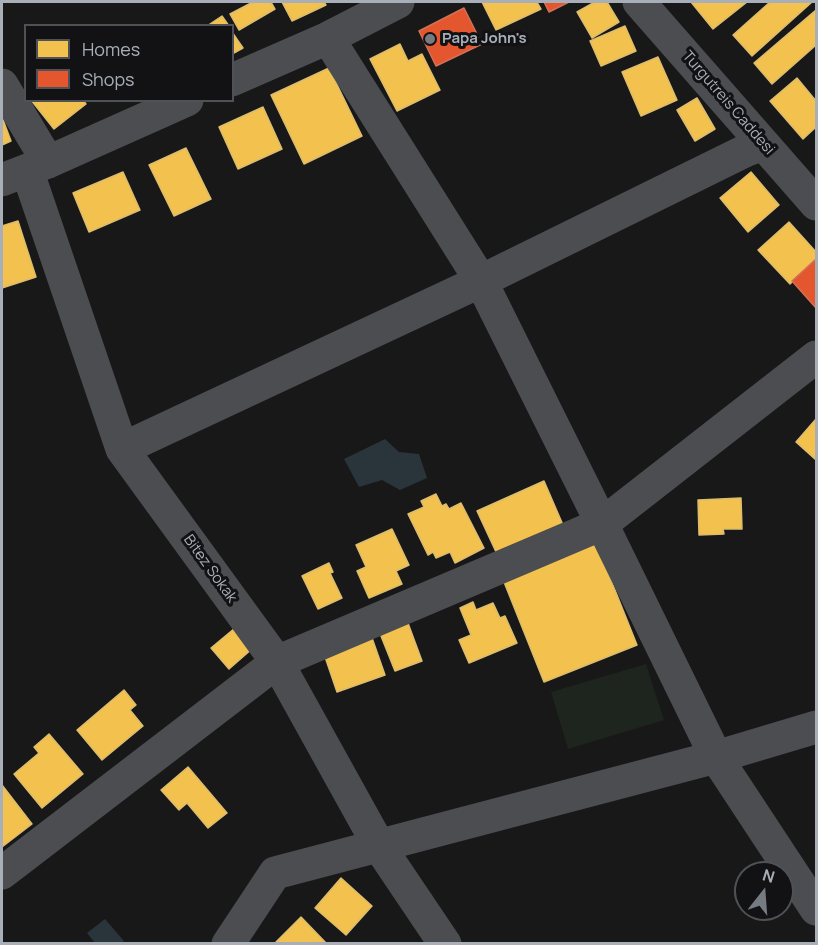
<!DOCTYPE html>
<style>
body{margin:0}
#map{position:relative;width:818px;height:945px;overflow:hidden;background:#181818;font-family:Manrope,sans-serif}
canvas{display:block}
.frame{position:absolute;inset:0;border:3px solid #a8afb9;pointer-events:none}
.legend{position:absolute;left:24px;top:24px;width:210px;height:78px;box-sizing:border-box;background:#121214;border:2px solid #4e5156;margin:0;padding:8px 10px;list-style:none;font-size:18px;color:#a8afb9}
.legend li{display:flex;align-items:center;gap:12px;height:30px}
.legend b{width:30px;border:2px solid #4e5156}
.north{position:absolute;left:734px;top:861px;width:60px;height:60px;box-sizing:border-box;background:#121214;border:2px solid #4e5156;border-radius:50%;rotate:17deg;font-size:16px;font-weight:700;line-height:24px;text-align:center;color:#a8afb9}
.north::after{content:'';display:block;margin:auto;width:21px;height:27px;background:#767a81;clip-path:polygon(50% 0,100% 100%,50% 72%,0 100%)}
</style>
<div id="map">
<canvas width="818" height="945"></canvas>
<div class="frame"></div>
<ul class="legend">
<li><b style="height:16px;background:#f2c14e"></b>Homes</li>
<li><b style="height:16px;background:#e4572e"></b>Shops</li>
</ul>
<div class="north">N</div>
</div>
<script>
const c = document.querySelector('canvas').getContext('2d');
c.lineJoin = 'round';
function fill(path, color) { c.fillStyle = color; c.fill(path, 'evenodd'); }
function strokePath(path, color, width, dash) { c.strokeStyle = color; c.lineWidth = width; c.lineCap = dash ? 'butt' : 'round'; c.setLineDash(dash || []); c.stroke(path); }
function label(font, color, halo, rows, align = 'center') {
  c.font = font + ' Manrope,sans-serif'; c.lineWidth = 6; c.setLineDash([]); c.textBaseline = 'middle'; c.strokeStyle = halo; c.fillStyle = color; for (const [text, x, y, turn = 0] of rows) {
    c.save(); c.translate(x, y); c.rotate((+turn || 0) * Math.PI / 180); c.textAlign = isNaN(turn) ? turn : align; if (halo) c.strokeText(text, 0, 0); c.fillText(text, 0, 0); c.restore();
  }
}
fill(new Path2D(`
 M 646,664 L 664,720 L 568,749 L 551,692 Z`), '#1d251e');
fill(new Path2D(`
 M 385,439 L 399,452 L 419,454 L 427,478 L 400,490 L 382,480 L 359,487 L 344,459 Z
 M 105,919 L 124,941 L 120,943 L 95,943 L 87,933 Z`), '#2a343b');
const homes = new Path2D(`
 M 253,2 L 271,2 L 275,9 L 239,30 L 230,14 Z
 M 282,2 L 324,2 L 326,5 L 292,21 Z
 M 482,2 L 537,2 L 541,9 L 496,30 Z
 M 595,2 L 607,2 L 619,22 L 592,38 L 577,12 Z
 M 691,2 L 747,2 L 713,29 Z
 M 770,2 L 812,2 L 752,56 L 733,35 Z
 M 816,10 L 816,45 L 772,84 L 754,63 Z
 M 222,16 L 229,26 L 207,26 Z
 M 625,26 L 636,51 L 601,66 L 590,41 Z
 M 232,32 L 243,48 L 232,54 Z
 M 400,44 L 408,61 L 422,54 L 440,90 L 397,111 L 370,59 Z
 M 658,57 L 677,100 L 641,116 L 622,72 Z
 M 329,68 L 362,136 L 304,164 L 271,95 Z
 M 797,78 L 816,101 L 816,127 L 803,139 L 770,101 Z
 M 697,98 L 715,129 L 695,141 L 677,110 Z
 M 31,100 L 83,100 L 86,104 L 54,129 Z
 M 263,107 L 282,149 L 238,169 L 219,127 Z
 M 2,117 L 11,141 L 2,145 Z
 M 186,148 L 211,199 L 174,216 L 149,165 Z
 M 123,172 L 140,210 L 89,232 L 73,193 Z
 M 751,172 L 779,205 L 748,232 L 720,198 Z
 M 18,221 L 36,277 L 2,288 L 2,226 Z
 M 789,222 L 816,252 L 816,259 L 790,284 L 758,250 Z
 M 816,419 L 816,460 L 796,442 Z
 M 544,481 L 563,525 L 497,554 L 477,511 Z
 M 436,494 L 442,506 L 446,504 L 449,509 L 461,503 L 484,548 L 455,563 L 450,552 L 436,558 L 433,552 L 428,555 L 408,514 L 424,507 L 421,501 Z
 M 741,498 L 742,529 L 723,529 L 724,534 L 699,535 L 698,500 Z
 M 392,529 L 409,565 L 396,571 L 402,584 L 369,598 L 357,571 L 366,567 L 356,545 Z
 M 595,540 L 637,645 L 544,682 L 502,577 Z
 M 329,563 L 333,572 L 330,573 L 342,598 L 318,609 L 302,576 Z
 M 473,602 L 476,610 L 493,603 L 500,618 L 505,616 L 517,643 L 469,663 L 459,640 L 471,635 L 460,608 Z
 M 405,615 L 422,661 L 395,671 L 377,626 Z
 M 235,628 L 253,648 L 229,669 L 211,648 Z
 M 371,635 L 385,675 L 337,692 L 323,651 Z
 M 124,690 L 136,705 L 130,710 L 143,726 L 102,760 L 77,730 Z
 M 49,734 L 83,774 L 42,808 L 14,774 L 39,753 L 34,747 Z
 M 188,767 L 227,813 L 208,828 L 187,803 L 179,810 L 161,790 Z
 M 2,785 L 32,824 L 2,847 Z
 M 341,878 L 372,906 L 346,935 L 315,908 Z
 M 301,917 L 327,944 L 278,944 L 276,942 Z`);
fill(homes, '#f2c14e');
strokePath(homes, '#dcbc6e', 1.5);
const shops = new Path2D(`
 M 544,2 L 569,2 L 549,12 Z
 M 464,8 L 482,44 L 436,66 L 419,31 Z
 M 816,259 L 816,308 L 792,281 Z`);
fill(shops, '#e4572e');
strokePath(shops, '#d27158', 1.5);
strokePath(new Path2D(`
 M 639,2 L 816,204
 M 328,38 L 481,281 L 602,524 L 716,757 L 816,909
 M 232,80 L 328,38 L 398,2
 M 2,85 L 48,162
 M 27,170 L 122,449 L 277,662 L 379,846 L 445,944
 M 2,180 L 48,162 L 187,100
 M 122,449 L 481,281 L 747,150 L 763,144
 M 2,873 L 277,662 L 602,524 L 816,357
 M 228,944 L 275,873 L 716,757 L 816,727`), '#4b4d51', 33);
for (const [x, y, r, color] of [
 [430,39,6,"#767a81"]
]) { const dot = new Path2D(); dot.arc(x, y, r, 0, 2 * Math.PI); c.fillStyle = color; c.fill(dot); strokePath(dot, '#121214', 2); }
label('bold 15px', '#a8afb9', '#121214', [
 ["Papa John's",442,39]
], 'left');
label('15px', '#a8afb9', '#121214', [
 ["Turgutreis Caddesi",728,103,49],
 ["Bitez Sokak",210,569,54]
]);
</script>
